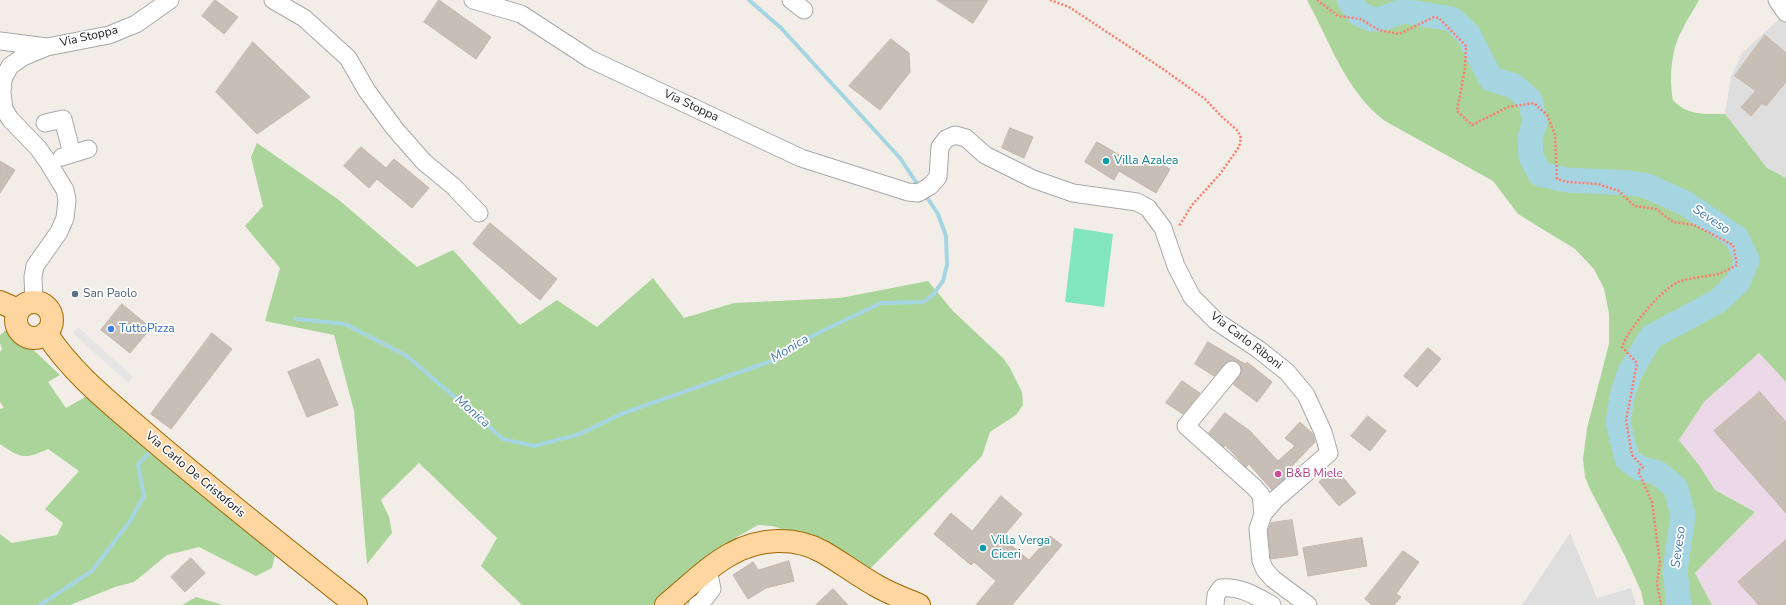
<!DOCTYPE html>
<style>
body{margin:0}
canvas{display:block;background:#f2eee7}
</style>
<canvas width="1786" height="605"></canvas>
<script>
const c = document.querySelector('canvas').getContext('2d');
c.lineJoin = 'round';
function fill(path, color) { c.fillStyle = color; c.fill(path, 'evenodd'); }
function strokePath(path, color, width, dash) { c.strokeStyle = color; c.lineWidth = width; c.lineCap = dash ? 'butt' : 'round'; c.setLineDash(dash || []); c.stroke(path); }
function label(font, color, halo, rows, align = 'center') {
  c.font = font + ' "Nunito Sans",sans-serif'; c.lineWidth = 3.5; c.setLineDash([]); c.textBaseline = 'middle'; c.strokeStyle = halo; c.fillStyle = color; for (const [text, x, y, turn = 0] of rows) {
    c.save(); c.translate(x, y); c.rotate((+turn || 0) * Math.PI / 180); c.textAlign = isNaN(turn) ? turn : align; if (halo) c.strokeText(text, 0, 0); c.fillText(text, 0, 0); c.restore();
  }
}
fill(new Path2D(`
 M 1786,13 L 1786,178 L 1767,168 L 1725,114 L 1731,77 L 1742,53 Z
 M 1570,533 L 1597,598 L 1631,588 L 1636,605 L 1522,605 Z`), '#dfdede');
fill(new Path2D(`
 M 1759,353 L 1786,382 L 1786,605 L 1712,605 L 1695,573 L 1755,512 L 1715,490 L 1699,465 L 1679,440 L 1704,402 Z`), '#ecd9e8');
fill(new Path2D(`
 M 1307,0 L 1699,0 C 1694,10 1687,19 1682,30 C 1671,50 1669,78 1673,100 C 1687,116 1706,114 1725,114 L 1767,168 L 1786,178 L 1786,382 L 1759,353 L 1704,402 L 1679,440 L 1699,465 L 1715,490 L 1755,512 L 1695,573 L 1712,605 L 1644,605 L 1641,591 L 1625,556 L 1590,489 L 1585,477 L 1583,459 L 1587,428 L 1609,344 L 1609,314 L 1604,288 L 1600,281 L 1594,269 L 1575,249 L 1518,214 L 1493,181 L 1385,121 C 1346,92 1330,42 1307,0 Z
 M 257,143 L 339,200 L 417,267 L 453,250 L 520,325 L 557,300 L 597,327 L 653,278 L 684,318 L 734,303 L 840,298 L 928,281 L 953,311 L 1004,359 L 1010,368 L 1022,392 L 1023,405 L 1016,415 L 990,432 L 982,456 L 865,574 L 785,530 L 772,526 L 758,525 L 737,537 L 653,605 L 522,605 L 481,566 L 497,538 L 419,463 L 381,500 L 389,517 L 392,533 L 367,564 L 354,411 L 334,335 L 265,321 L 280,268 L 245,226 L 263,206 L 251,157 Z
 M 9,327 L 60,375 L 48,382 L 66,408 L 87,396 L 276,551 L 272,568 L 256,576 L 199,547 L 167,555 L 134,582 L 115,587 L 70,605 L 0,605 L 0,534 L 12,543 L 57,535 L 63,523 L 45,509 L 79,471 L 48,449 C 24,460 20,458 0,444 L 0,409 L 4,408 L 0,402 L 0,352 L 2,349 L 0,343 L 0,335 Z
 M 196,597 L 223,605 L 182,605 Z`), '#abd49a');
fill(new Path2D(`
 M 1074,228 L 1113,234 L 1104,307 L 1065,302 Z`), '#81e5be');
fill(new Path2D(`
 M 78,327 L 133,377 L 128,383 L 73,333 Z`), '#e5e5e5');
strokePath(new Path2D(`
 M 749,0 L 781,28 L 900,158 L 920,188
 M 296,319 L 345,324 L 407,356 L 503,439 L 534,446 L 580,434 L 621,414 L 777,359 L 812,336 L 881,303 L 923,302 L 932,296 L 943,281 L 947,265 L 946,236 L 938,214 L 924,193
 M 40,605 L 92,571 L 130,521 L 144,496 L 138,465 L 149,453`), '#a6d5e2', 4);
strokePath(new Path2D(`
 M 1349,0 L 1359,14 L 1371,19 L 1381,19 L 1403,11 L 1452,19 L 1468,34 L 1491,79 L 1514,86 L 1530,100 L 1535,122 L 1530,138 L 1531,157 L 1540,174 L 1567,180 L 1630,183 L 1647,186 L 1685,203 L 1737,238 L 1747,260 L 1738,282 L 1718,301 L 1651,337 L 1629,374 L 1622,397 L 1618,423 L 1627,459 L 1639,468 L 1658,473 L 1676,488 L 1683,515 L 1675,571 L 1679,605`), '#a6d5e2', 25);
const building = new Path2D(`
 M 215,0 L 238,17 L 224,34 L 202,16 Z
 M 439,0 L 491,37 L 476,59 L 424,22 Z
 M 937,0 L 988,0 L 973,23 Z
 M 1765,35 L 1786,53 L 1786,82 L 1766,106 L 1762,103 L 1751,116 L 1741,107 L 1756,91 L 1735,76 Z
 M 891,39 L 909,53 L 910,72 L 880,110 L 849,86 Z
 M 253,42 L 310,97 L 257,134 L 216,92 Z
 M 1010,128 L 1033,137 L 1024,158 L 1002,148 Z
 M 1097,142 L 1140,167 L 1147,156 L 1170,169 L 1156,193 L 1119,171 L 1114,180 L 1085,162 Z
 M 361,147 L 386,168 L 394,159 L 429,188 L 412,208 L 377,179 L 369,188 L 344,166 Z
 M 0,161 L 15,170 L 0,193 Z
 M 490,223 L 557,279 L 540,300 L 473,244 Z
 M 122,304 L 151,328 L 130,353 L 101,330 Z
 M 212,333 L 232,349 L 171,429 L 151,414 Z
 M 1208,342 L 1245,364 L 1247,362 L 1272,382 L 1257,402 L 1233,384 L 1242,372 L 1241,366 L 1238,362 L 1233,360 L 1228,361 L 1214,376 L 1195,364 Z
 M 1428,348 L 1441,359 L 1417,387 L 1404,376 Z
 M 319,359 L 338,405 L 307,417 L 288,372 Z
 M 1182,381 L 1200,393 L 1183,414 L 1166,403 Z
 M 1760,392 L 1786,422 L 1786,513 L 1714,431 Z
 M 1225,413 L 1250,431 L 1278,461 L 1295,446 L 1285,438 L 1300,422 L 1313,434 L 1315,442 L 1291,467 L 1294,470 L 1272,490 L 1249,464 L 1246,467 L 1225,445 L 1224,447 L 1209,433 Z
 M 1368,416 L 1386,431 L 1370,451 L 1351,436 Z
 M 1336,469 L 1356,493 L 1339,506 L 1319,482 Z
 M 1001,496 L 1022,514 L 1002,538 L 1029,560 L 1050,536 L 1062,545 L 1012,605 L 976,605 L 996,581 L 974,562 L 971,565 L 934,534 L 951,513 L 972,531 Z
 M 1292,520 L 1298,555 L 1271,559 L 1268,530 L 1271,523 Z
 M 1362,538 L 1367,566 L 1308,576 L 1303,548 Z
 M 1786,540 L 1786,605 L 1759,605 L 1738,582 Z
 M 1403,551 L 1419,562 L 1396,594 L 1401,597 L 1394,605 L 1372,605 L 1365,599 Z
 M 191,558 L 205,573 L 185,592 L 171,577 Z
 M 789,561 L 794,581 L 766,588 L 748,599 L 733,575 L 753,562 L 758,570 Z
 M 833,589 L 848,605 L 816,605 Z`);
fill(building, '#c7beb6');
strokePath(building, '#c5b5a9', 1);
const minor = new Path2D(`
 M 273,0 L 304,18 L 348,58 L 367,91 L 395,129 L 424,162 L 453,186 L 479,213
 M 473,0 L 521,14 L 590,59 L 801,158 L 908,192 L 918,193 L 930,186 L 938,177 L 940,147 L 946,139 L 955,135 L 966,138 L 985,155 L 1033,179 L 1073,193 L 1137,202 L 1148,208 L 1163,228 L 1176,266 L 1192,297 L 1216,321 L 1258,349 L 1287,372 L 1306,395 L 1323,432 L 1329,453 L 1276,499 L 1263,514 L 1258,529 L 1261,561 L 1265,570 L 1273,579 L 1308,605
 M 791,0 L 804,10
 M 1777,0 L 1786,13
 M 0,41 L 47,47 L 109,35 L 136,24 L 170,0
 M 45,123 L 63,119 L 72,154
 M 62,157 L 88,149
 M 34,302 L 33,277 L 35,266 L 59,232 L 65,218 L 67,200 L 65,190 L 48,162 L 38,148 L 10,119 L 4,109 L 2,93 L 3,79 L 10,66 L 23,57 L 47,47
 M 1232,370 L 1186,426 L 1254,487 L 1261,495 L 1263,514
 M 697,605 L 702,602 L 712,589 L 708,570
 M 1215,605 L 1216,595 L 1221,588 C 1240,586 1256,596 1272,605`);
const major = new Path2D(`
 M 0,302 L 18,310
 M16 320a18 18 0 1 1 36 0a18 18 0 1 1-36 0Z
 M 46,333 C 74,376 114,406 153,440 C 219,496 288,551 356,605
 M 666,605 C 687,588 707,567 731,554 C 759,538 795,536 823,552 C 842,563 859,576 877,586 C 891,594 905,599 919,605`);
strokePath(minor, '#a8a8a8', 19);
strokePath(major, '#9f6900', 24);
strokePath(new Path2D(`
 M 1050,0 L 1069,7 L 1163,69 L 1205,99 L 1222,117 L 1238,131 L 1241,138 L 1239,147 L 1220,174 L 1192,205 L 1179,226
 M 1317,0 L 1338,16 L 1360,19 L 1379,30 L 1399,34 L 1434,17 L 1439,18 L 1466,46 L 1465,68 L 1457,111 L 1472,125 L 1508,107 L 1534,103 L 1547,115 L 1555,135 L 1557,179 L 1568,182 L 1598,184 L 1619,191 L 1634,206 L 1656,209 L 1673,222 L 1694,225 L 1733,245 L 1737,265 C 1731,268 1724,272 1718,274 C 1705,277 1691,277 1678,282 C 1661,290 1628,329 1622,347 L 1637,363 L 1626,421 L 1632,455 L 1643,467 L 1638,471 L 1652,502 L 1660,563 L 1657,583 L 1661,605`), '#ff7a6c', 2.5, [2, 2]);
strokePath(minor, '#fff', 17);
strokePath(major, '#ffd5a0', 22);
for (const [x, y, r, color] of [
 [1106,161,4,"#0f9aa8"],
 [75,294,4,"#5c6f8a"],
 [111,329,4,"#3f7fe0"],
 [1278,474,4,"#d1479c"],
 [983,548,4,"#0f9aa8"]
]) { const dot = new Path2D(); dot.arc(x, y, r, 0, 2 * Math.PI); c.fillStyle = color; c.fill(dot); strokePath(dot, '#fff', 1.5); }
label('12px', '#212121', '#fff', [
 ["Via Stoppa",89,37,-13],
 ["Via Stoppa",691,106,25],
 ["Via Carlo Riboni",1246,341,37],
 ["Via Carlo De Cristoforis",195,475,40]
]);
label('12px', '#0d838f', '#fff', [
 ["Villa Azalea",1114,161],
 ["Villa Verga",991,541],
 ["Ciceri",991,555]
], 'left');
label('12px', '#4e5e75', '#fff', [
 ["San Paolo",83,294]
], 'left');
label('12px', '#366cbe', '#fff', [
 ["TuttoPizza",119,329]
], 'left');
label('12px', '#b23c85', '#fff', [
 ["B&B Miele",1286,474]
], 'left');
label('italic 13px', '#437ab1', '#fff', [
 ["Seveso",1711,220,34],
 ["Monica",790,349,-31],
 ["Monica",472,412,41],
 ["Seveso",1679,547,-82]
]);
</script>
